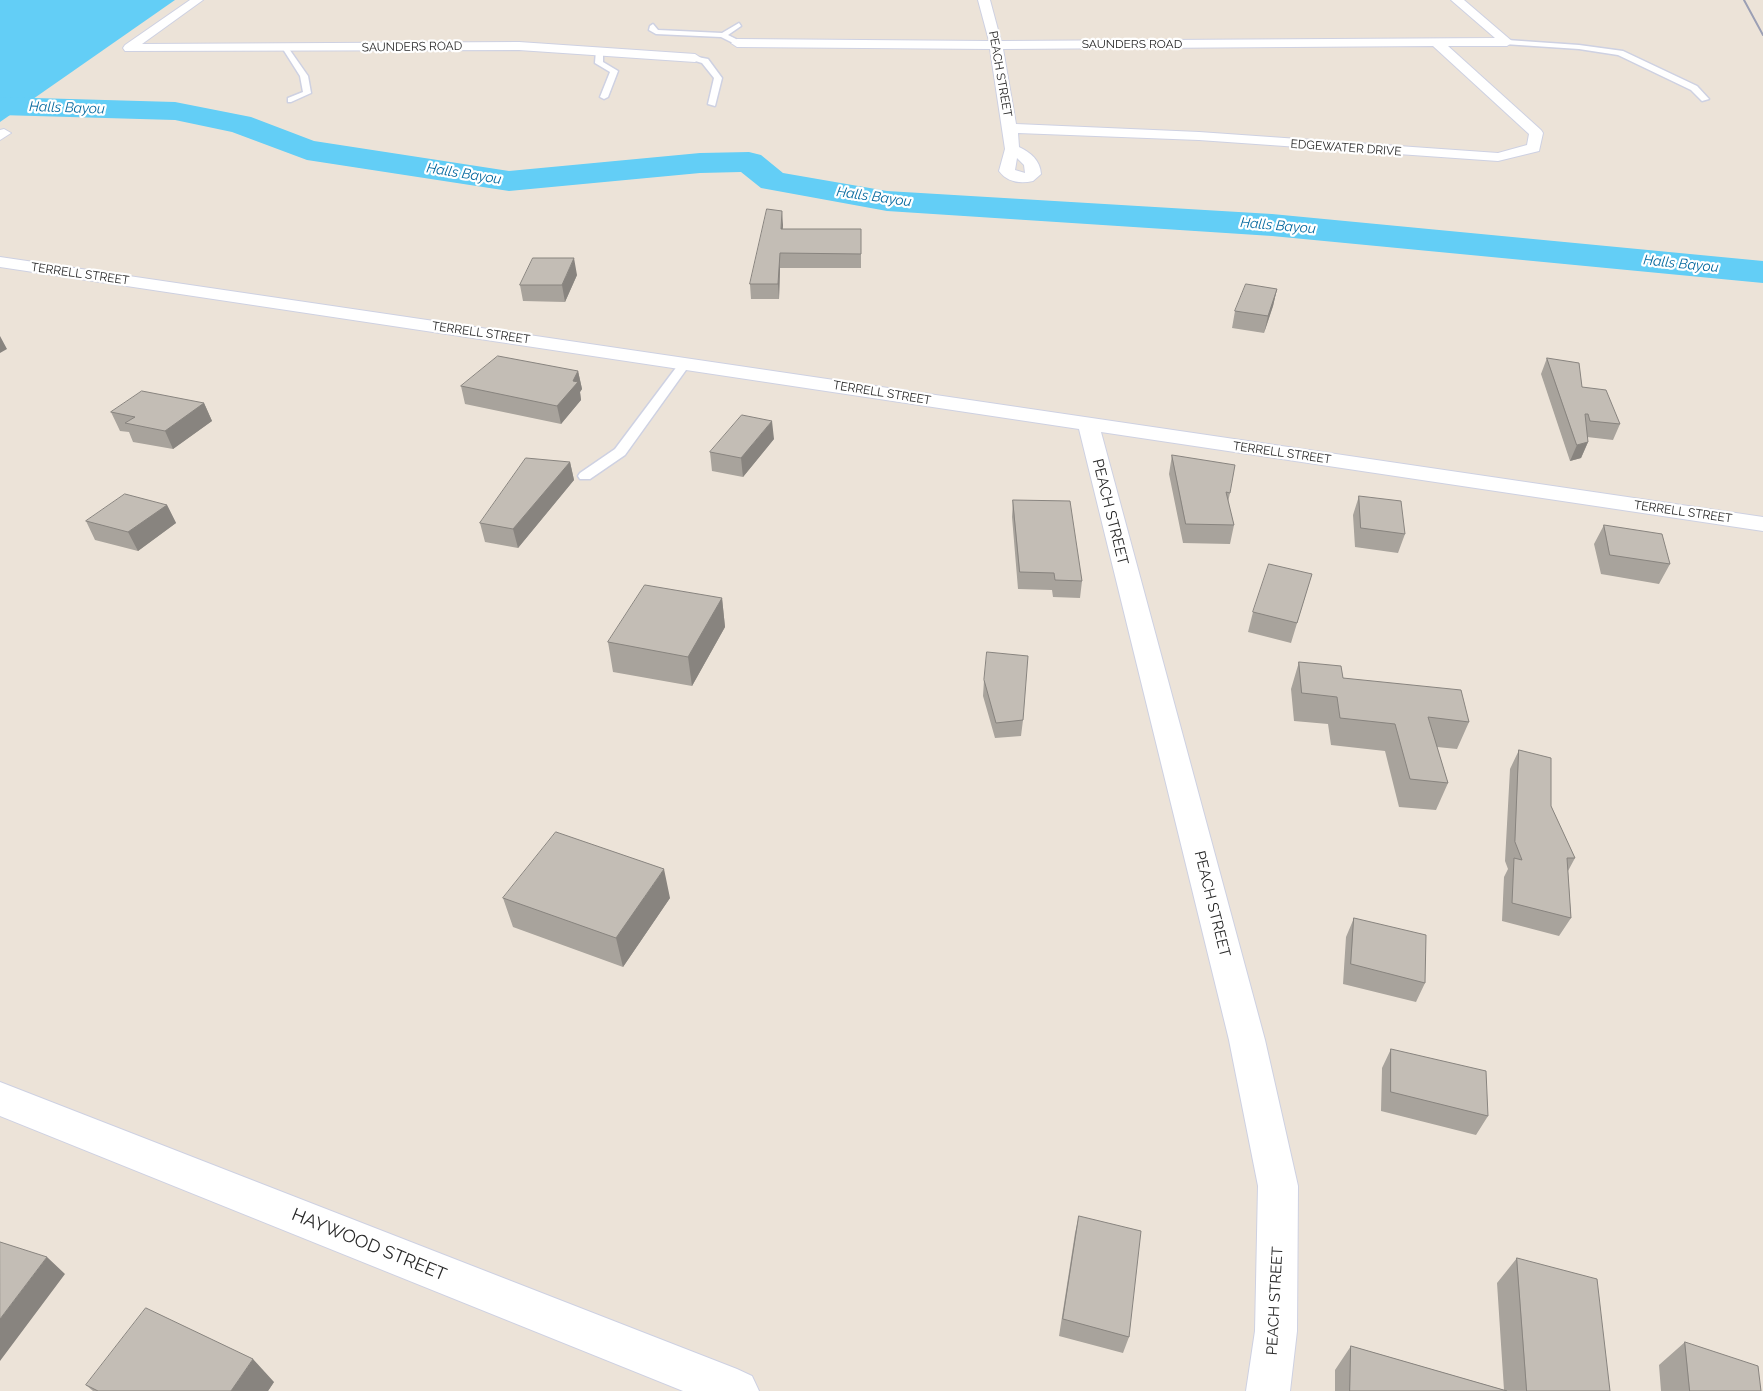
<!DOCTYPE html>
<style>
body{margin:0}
canvas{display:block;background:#ece3d8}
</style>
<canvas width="1763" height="1391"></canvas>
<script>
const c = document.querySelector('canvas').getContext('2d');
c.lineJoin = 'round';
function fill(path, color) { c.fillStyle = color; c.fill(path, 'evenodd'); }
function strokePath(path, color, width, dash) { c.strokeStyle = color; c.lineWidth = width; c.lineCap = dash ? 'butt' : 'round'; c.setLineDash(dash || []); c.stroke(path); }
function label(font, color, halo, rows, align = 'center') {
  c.font = font + ' Raleway,sans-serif'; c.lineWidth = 4.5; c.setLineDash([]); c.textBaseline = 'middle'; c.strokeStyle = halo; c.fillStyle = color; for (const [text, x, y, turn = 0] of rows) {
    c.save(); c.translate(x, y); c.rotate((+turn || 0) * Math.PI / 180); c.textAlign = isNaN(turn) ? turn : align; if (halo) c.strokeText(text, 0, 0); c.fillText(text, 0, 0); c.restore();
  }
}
fill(new Path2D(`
 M 0,0 L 175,0 L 0,122 Z`), '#63cef6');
fill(new Path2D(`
 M 0,97 L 175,102 L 251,117 L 314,141 L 509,171 L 700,153 L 749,152 L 761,155 L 783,173 L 887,191 L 1272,214 L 1763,261 L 1763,283 L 1272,236 L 887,211 L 761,188 L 741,172 L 700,173 L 509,191 L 307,160 L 232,132 L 175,120 L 0,115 Z`), '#63cef6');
const service = new Path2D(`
 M 739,23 L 741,26 L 728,35 L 740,41 L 737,45 L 721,37 L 656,34 L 649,30 L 650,26 L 653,24 L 658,30 L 722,33 Z
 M 1507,40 L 1579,45 L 1623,51 L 1697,86 L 1709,99 L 1702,101 L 1691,90 L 1618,55 L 1579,49 L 1504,44 Z
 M 281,46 L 287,46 L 308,76 L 311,93 L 291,102 L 288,102 L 288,98 L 303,92 L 300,76 Z
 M 596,50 L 603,52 L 603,62 L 618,71 L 608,97 L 604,99 L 600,97 L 610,72 L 595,63 Z
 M 692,56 L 708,59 L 722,78 L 715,106 L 708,104 L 714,78 L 702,63 L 692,60 Z
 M 685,360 L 691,363 L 625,455 L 590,479 L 580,479 L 578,476 L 580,473 L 615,449 L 681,361 Z`);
const minor = new Path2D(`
 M 190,0 L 203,0 L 142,44 L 519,42 L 695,54 L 701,58 L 695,62 L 519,50 L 125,51 L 123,48 L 125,45 Z
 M 978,0 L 990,0 L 1001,41 L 1495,38 L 1451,0 L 1464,0 L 1513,42 L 1507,46 L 1448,46 L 1541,130 L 1543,133 L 1539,151 L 1498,161 L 1199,140 L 1018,133 L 1019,147 C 1031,153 1040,160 1041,174 L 1033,181 C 1020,184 1007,182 999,171 L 1005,149 L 990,49 L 737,47 L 731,43 L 737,39 L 989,41 ZM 1433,46 L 1529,134 L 1527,145 L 1498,153 L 1199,132 L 1016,124 L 1003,49 ZM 1017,158 L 1024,165 L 1025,173 L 1015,170 Z
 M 4,129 L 11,133 L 0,140 L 0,130 Z
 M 0,257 L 1763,517 L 1763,531 L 1101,432 L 1265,1040 L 1298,1186 L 1297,1331 L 1290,1391 L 1246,1391 L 1255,1331 L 1258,1186 L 1229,1040 L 1079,429 L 0,267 Z
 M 0,1082 L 737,1369 L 752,1376 L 759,1391 L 683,1391 L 0,1116 Z`);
strokePath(service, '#ced1e2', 3);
strokePath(minor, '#ced1e2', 2);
fill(service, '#fff');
fill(minor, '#fff');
strokePath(new Path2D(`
 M 1744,0 L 1763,35`), '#9b9fb4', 2);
fill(new Path2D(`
 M 783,225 L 782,229 L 861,229 L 861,268 L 780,268 L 779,299 L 751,299 L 750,284 Z
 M 577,275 L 565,302 L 523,301 L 520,285 Z
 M 1277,289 L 1273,306 L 1264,333 L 1232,328 L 1235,311 Z
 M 1547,358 L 1582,387 L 1620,424 L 1613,440 L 1587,437 L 1588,442 L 1581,458 L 1570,461 L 1541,374 Z
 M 578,371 L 582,389 L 580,392 L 581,400 L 561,424 L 465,404 L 461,386 Z
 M 204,403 L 212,421 L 173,449 L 133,442 L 129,432 L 120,431 L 111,412 Z
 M 774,439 L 743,477 L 712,471 L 710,452 Z
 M 1172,455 L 1230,493 L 1228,502 L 1234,525 L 1230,544 L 1183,543 L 1169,474 Z
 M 570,462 L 574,480 L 518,548 L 485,542 L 480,523 Z
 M 1359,496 L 1405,534 L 1398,553 L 1355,547 L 1353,515 Z
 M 1013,500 L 1082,581 L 1080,598 L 1053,597 L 1052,590 L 1018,589 L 1012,517 Z
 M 167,505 L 176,523 L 138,551 L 95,540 L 86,521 Z
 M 1604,525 L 1670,564 L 1659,584 L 1601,574 L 1594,544 Z
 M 1312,574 L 1291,643 L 1248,632 L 1253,612 Z
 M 722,598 L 725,627 L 692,686 L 613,672 L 608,642 Z
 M 1299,662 L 1343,678 L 1469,722 L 1457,749 L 1437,747 L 1448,783 L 1436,810 L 1399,807 L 1385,751 L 1331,745 L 1328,724 L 1294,721 L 1291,689 Z
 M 984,680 L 1023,720 L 1021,736 L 995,738 L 983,696 Z
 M 1519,750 L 1551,806 L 1575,858 L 1568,871 L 1571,918 L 1559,936 L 1502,921 L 1504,877 L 1508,869 L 1505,861 L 1510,769 Z
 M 503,898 L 670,898 L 623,967 L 513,927 Z
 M 1354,918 L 1425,983 L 1416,1002 L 1343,984 L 1346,937 Z
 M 1391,1049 L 1488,1116 L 1476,1135 L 1381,1111 L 1382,1068 Z
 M 1079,1216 L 1129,1337 L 1123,1353 L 1059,1336 L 1075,1233 Z
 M 1517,1258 L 1610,1391 L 1335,1391 L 1335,1370 L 1351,1346 L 1504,1390 L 1497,1283 Z
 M 1685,1342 L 1761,1391 L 1661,1391 L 1659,1365 Z
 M 274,1382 L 268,1391 L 93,1391 L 86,1385 Z`), '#a8a39c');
fill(new Path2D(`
 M 782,211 L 783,225 L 782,243 L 781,229 Z
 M 780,253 L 780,268 L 779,299 L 778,284 Z
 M 574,258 L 577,275 L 565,302 L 562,285 Z
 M 1277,289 L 1273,306 L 1264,333 L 1268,316 Z
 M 0,336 L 7,349 L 0,353 Z
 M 578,371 L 582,389 L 580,392 L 581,400 L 561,424 L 557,406 Z
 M 204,403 L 212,421 L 173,449 L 165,431 Z
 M 772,421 L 774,439 L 743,477 L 741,458 Z
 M 1588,442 L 1581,458 L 1570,461 L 1577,445 Z
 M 570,462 L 574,480 L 518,548 L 513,529 Z
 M 167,505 L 176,523 L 138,551 L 128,532 Z
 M 722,598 L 725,627 L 692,686 L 688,657 Z
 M 664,869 L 670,898 L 623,967 L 616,938 Z
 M 47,1257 L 65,1274 L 0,1361 L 0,1319 Z
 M 253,1359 L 274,1382 L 268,1391 L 231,1391 Z`), '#88847f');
const building = new Path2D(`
 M 767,209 L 782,211 L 781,229 L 861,229 L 861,254 L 780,253 L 778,284 L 750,284 Z
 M 533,258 L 574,258 L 562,285 L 520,285 Z
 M 1246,284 L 1277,289 L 1268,316 L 1235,311 Z
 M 498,356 L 578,371 L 573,381 L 578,382 L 557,406 L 461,386 Z
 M 1547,358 L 1579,363 L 1582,387 L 1606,390 L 1620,424 L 1590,421 L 1588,414 L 1585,414 L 1588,442 L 1577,445 Z
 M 142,391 L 204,403 L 165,431 L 125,423 L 135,417 L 111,412 Z
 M 742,415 L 772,421 L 741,458 L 710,452 Z
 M 1172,455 L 1235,465 L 1230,493 L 1226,492 L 1234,525 L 1186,524 Z
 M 526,458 L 570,462 L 513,529 L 480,523 Z
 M 125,494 L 167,505 L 128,532 L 86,521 Z
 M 1359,496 L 1401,501 L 1405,534 L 1361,528 Z
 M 1013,500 L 1070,501 L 1082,581 L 1055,580 L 1054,573 L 1020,572 Z
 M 1604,525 L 1662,534 L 1670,564 L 1610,555 Z
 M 1269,564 L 1312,574 L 1297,623 L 1253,612 Z
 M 645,585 L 722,598 L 688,657 L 608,642 Z
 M 987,652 L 1028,656 L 1023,720 L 996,723 L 984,680 Z
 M 1299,662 L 1341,666 L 1343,678 L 1461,690 L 1469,722 L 1428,717 L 1448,783 L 1410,779 L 1395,724 L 1340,718 L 1337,697 L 1302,693 Z
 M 1519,750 L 1551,758 L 1551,806 L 1575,858 L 1567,858 L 1571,918 L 1512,903 L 1514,858 L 1522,860 L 1515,842 Z
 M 556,832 L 664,869 L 616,938 L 503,898 Z
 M 1354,918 L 1426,935 L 1425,983 L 1351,964 Z
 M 1391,1049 L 1486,1071 L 1488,1116 L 1391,1092 Z
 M 1079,1216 L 1141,1231 L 1129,1337 L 1063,1319 Z
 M 0,1242 L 47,1257 L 0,1319 Z
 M 1517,1258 L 1597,1279 L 1610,1391 L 1527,1391 Z
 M 146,1308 L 253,1359 L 231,1391 L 98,1391 L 86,1385 Z
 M 1685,1342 L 1758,1366 L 1761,1391 L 1690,1391 Z
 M 1351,1346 L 1507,1391 L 1350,1391 Z`);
fill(building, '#c3bdb5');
strokePath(building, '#88847f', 1);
label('12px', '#282828', '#fff', [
 ["SAUNDERS ROAD",1132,44],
 ["SAUNDERS ROAD",412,47,-1],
 ["PEACH STREET",1000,74,80],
 ["EDGEWATER DRIVE",1346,148,4],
 ["TERRELL STREET",80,274,8],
 ["TERRELL STREET",481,333,8],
 ["TERRELL STREET",882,393,9],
 ["TERRELL STREET",1282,453,8],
 ["TERRELL STREET",1683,512,8]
]);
label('italic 14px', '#05699f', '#fff', [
 ["Halls Bayou",67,108,2],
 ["Halls Bayou",464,174,9],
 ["Halls Bayou",874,197,8],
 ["Halls Bayou",1278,226,5],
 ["Halls Bayou",1681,264,6]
]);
label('15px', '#282828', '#fff', [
 ["PEACH STREET",1110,512,76],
 ["PEACH STREET",1212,904,76],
 ["PEACH STREET",1275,1301,-87]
]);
label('18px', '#282828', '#fff', [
 ["HAYWOOD STREET",369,1245,22]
]);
</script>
